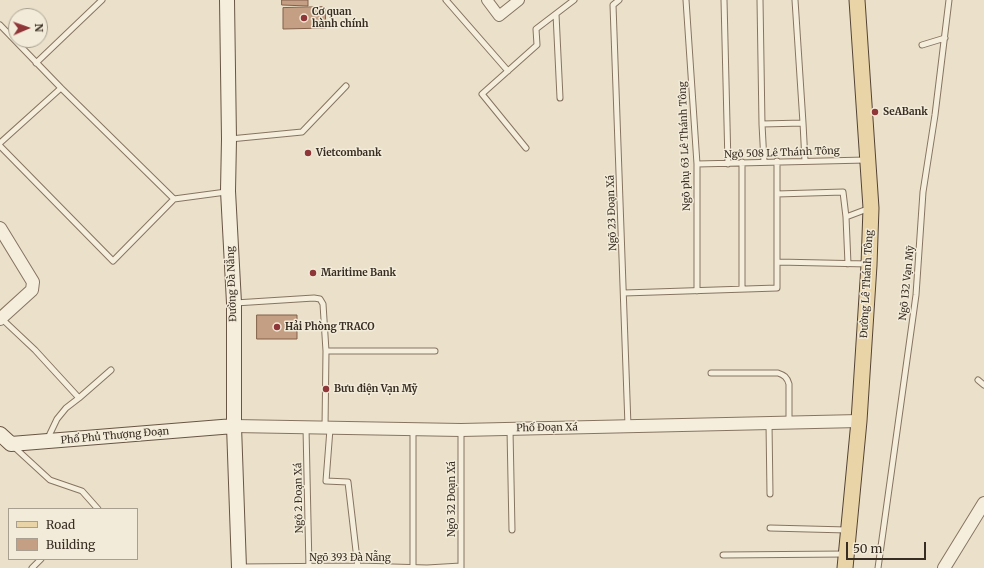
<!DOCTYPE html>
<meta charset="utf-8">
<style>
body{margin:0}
#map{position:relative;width:984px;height:568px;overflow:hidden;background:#ebe1ca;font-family:Merriweather,serif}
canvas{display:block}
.legend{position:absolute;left:8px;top:508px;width:130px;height:52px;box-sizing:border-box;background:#f3ebd9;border:1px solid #a89f90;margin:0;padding:5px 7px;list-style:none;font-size:12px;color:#382d22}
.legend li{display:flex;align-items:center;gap:8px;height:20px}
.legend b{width:20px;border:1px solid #a89f90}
.north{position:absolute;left:8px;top:8px;width:40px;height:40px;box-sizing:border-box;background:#f3ebd9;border:1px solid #a89f90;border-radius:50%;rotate:88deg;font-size:11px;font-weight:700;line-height:16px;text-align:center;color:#382d22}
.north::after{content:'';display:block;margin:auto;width:14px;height:18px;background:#8f3638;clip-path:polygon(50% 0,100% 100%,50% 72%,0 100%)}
.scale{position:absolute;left:846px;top:542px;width:80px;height:18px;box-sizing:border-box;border:2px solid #382d22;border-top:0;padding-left:5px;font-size:12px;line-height:14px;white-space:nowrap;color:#382d22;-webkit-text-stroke:3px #f3ebd9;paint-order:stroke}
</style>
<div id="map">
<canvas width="984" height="568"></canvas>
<ul class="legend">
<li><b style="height:5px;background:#e9d4a7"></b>Road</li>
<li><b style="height:11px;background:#c59f84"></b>Building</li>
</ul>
<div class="north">N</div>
<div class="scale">50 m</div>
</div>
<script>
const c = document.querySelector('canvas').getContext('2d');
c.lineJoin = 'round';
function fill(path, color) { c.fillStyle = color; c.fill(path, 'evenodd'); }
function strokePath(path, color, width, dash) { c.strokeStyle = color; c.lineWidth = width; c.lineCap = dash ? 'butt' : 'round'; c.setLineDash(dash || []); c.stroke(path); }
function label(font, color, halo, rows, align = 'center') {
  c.font = font + ' Merriweather,serif'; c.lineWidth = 3; c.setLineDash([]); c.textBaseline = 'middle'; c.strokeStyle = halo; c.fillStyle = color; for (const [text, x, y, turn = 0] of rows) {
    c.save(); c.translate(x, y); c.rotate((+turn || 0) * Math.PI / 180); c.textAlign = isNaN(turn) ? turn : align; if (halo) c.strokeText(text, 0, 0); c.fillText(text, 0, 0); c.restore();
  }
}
const building = new Path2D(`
 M 282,0 L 308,0 L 308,6 L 282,5 Z
 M 325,7 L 326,28 L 283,29 L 283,8 Z
 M 257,315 L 297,315 L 297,339 L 257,339 Z`);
fill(building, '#c59f84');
strokePath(building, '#835f49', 1);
const service = new Path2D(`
 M 446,0 L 508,71
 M 619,0 L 613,5 L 628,426
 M 686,0 L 697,164 L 697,291
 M 724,0 L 728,164
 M 760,0 L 762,124 L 764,162
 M 556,14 L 560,98
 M 0,25 L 61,88 L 174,199
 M 922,45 L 945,38
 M 36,63 L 102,0
 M 803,123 L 805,161
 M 762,124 L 803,123 L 795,0
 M 230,139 L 302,132 L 346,86
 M 0,143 L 61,88
 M 0,146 L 113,261 L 174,199 L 226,192
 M 526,148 L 482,94 L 537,45 L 536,29 L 574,0
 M 697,164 L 866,160
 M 777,194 L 843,192 L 846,217 L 870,208
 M 846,217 L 848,264
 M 778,262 L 868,264
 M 742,289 L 742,162
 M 624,293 L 777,288 L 777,161
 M 235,303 L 314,298 L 320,299 L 323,304 L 326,351 L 325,427
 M 1,318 L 35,350 L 79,398
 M 326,351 L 435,351
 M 711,373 L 778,373 C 784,375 787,377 789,384 L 789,423
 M 978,380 L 984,385
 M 769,424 L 770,494
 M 306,428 L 309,568
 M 330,429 L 326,481 L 348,482 L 358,568
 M 413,430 L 413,568
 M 461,430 L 461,568
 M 510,430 L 512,530
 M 47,440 L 57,419 L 66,408 L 79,398 L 111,370
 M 13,446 L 50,480 L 82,491 L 98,509
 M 770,528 L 847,530
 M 723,555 L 845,554
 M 240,567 L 358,566 L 427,568 L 461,566
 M 32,568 L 41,559
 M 878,568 L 916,295 L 923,192 L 935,115 L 949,0`);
const minor = new Path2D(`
 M 487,0 L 499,16 L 519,0`);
const tertiary = new Path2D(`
 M 0,228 L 33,282 L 32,290 L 0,319
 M 234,426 L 461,430 L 859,421
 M 944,568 L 984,503`);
const secondary = new Path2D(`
 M 227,0 L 229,139 L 228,191 L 234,303 L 234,426 L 239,568
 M 0,434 L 11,444 L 234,426`);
const primary = new Path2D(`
 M 845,568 L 859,421 L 869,265 L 871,208 L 857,0`);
strokePath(service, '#867460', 7);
strokePath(minor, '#867460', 12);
strokePath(tertiary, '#867460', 14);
strokePath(secondary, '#685543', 16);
strokePath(primary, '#544334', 17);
strokePath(service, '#f6eedd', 5);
strokePath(minor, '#f6eedd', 10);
strokePath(tertiary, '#f6eedd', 12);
strokePath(secondary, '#f6eedd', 14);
strokePath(primary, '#e9d4a7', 15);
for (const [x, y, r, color] of [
 [304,18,4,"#8f3638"],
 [875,112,4,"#8f3638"],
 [308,153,4,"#8f3638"],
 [313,273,4,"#8f3638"],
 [277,327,4,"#8f3638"],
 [326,389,4,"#8f3638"]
]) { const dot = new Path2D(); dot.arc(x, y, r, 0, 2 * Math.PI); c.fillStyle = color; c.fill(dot); strokePath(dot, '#f3ebd9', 1.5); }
label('bold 10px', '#382d22', '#f3ebd9', [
 ["Cơ quan",312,12],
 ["hành chính",312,24],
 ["SeABank",883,112],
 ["Vietcombank",316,153],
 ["Maritime Bank",321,273],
 ["Hải Phòng TRACO",285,327],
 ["Bưu điện Vạn Mỹ",334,389]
], 'left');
label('10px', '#382d22', '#f3ebd9', [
 ["Ngõ phụ 63 Lê Thánh Tông",685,146,-92],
 ["Ngõ 508 Lê Thánh Tông",782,153,-2],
 ["Ngõ 23 Đoạn Xá",612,213,-92],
 ["Ngõ 132 Vạn Mỹ",907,283,-84],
 ["Đường Đà Nẵng",232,284,-92],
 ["Đường Lê Thánh Tông",867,284,-87],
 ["Phố Đoạn Xá",547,428,-1],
 ["Phố Phủ Thượng Đoạn",115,436,-5],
 ["Ngõ 2 Đoạn Xá",299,498,-91],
 ["Ngõ 32 Đoạn Xá",452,499,-90],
 ["Ngõ 393 Đà Nẵng",350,558]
]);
</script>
